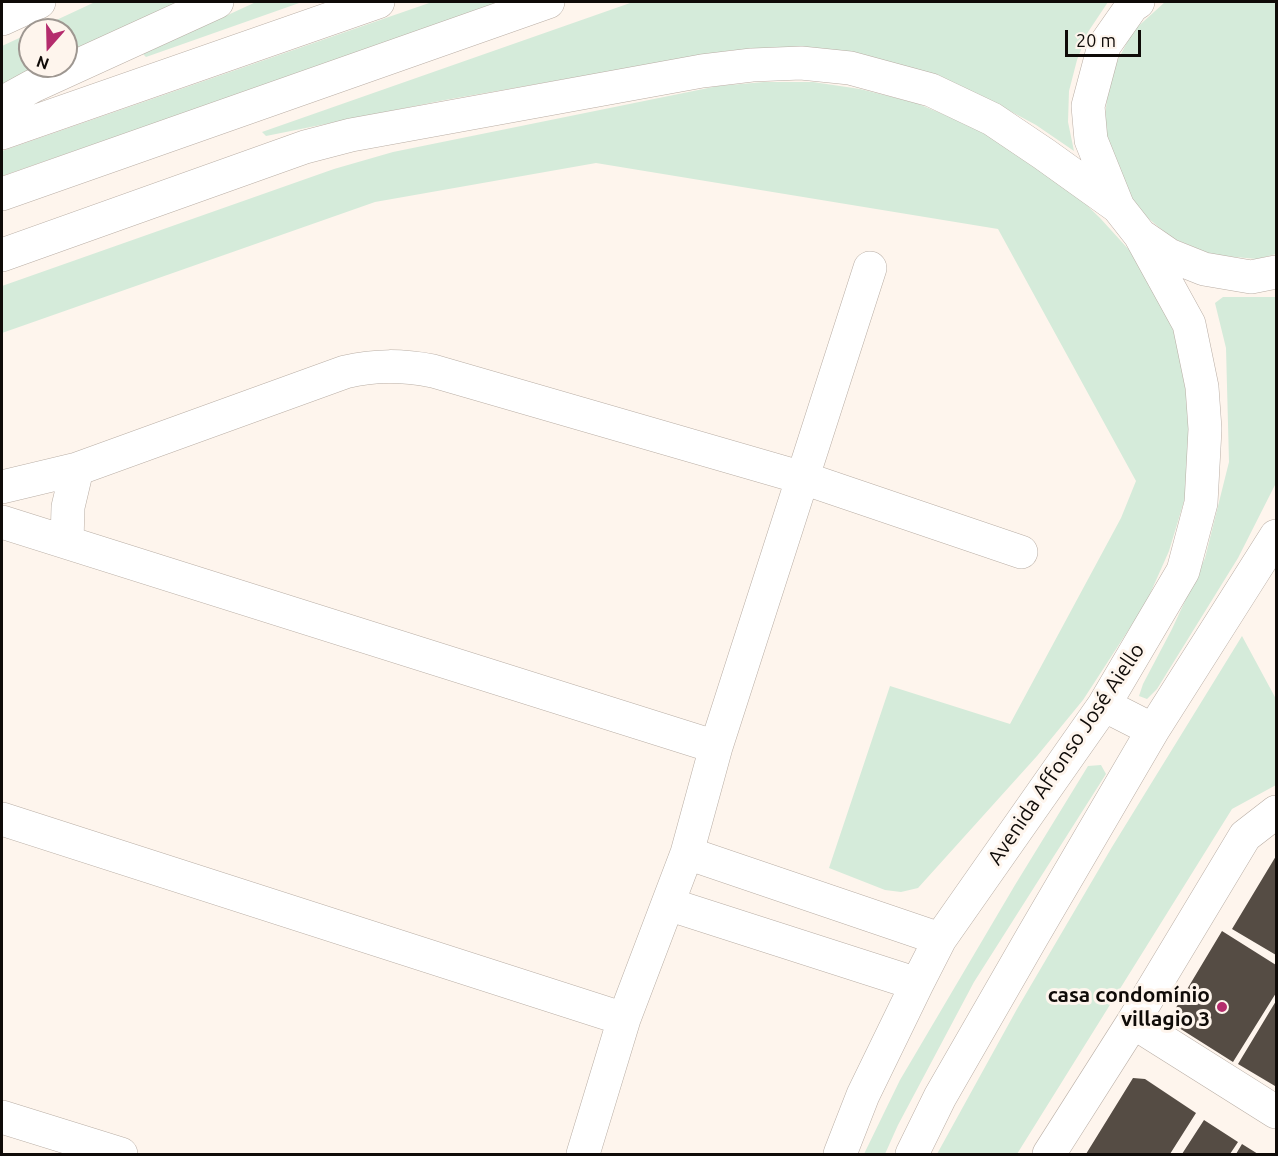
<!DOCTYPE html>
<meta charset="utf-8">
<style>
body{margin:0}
#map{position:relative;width:1278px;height:1156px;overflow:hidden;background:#fef5ed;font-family:Ubuntu,sans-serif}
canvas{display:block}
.frame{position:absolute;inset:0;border:3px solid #0f0b08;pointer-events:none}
.north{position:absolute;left:18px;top:18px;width:60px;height:60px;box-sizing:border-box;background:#fef5ed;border:2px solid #9e9791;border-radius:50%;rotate:200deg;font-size:16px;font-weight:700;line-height:24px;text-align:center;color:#0f0b08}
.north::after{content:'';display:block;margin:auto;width:21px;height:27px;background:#b42c6d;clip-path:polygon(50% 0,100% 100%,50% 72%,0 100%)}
.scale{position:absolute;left:1065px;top:30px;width:76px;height:27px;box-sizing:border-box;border:3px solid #0f0b08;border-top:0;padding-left:8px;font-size:18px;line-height:21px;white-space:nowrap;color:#0f0b08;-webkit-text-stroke:4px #fef5ed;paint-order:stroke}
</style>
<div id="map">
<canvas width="1278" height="1156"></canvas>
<div class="frame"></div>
<div class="north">N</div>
<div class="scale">20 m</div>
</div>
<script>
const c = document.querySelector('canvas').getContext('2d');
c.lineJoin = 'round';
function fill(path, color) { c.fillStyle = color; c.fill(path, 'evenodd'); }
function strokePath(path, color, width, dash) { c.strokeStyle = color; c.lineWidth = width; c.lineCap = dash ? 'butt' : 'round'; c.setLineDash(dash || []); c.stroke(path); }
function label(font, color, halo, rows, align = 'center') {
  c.font = font + ' Ubuntu,sans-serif'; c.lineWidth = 6; c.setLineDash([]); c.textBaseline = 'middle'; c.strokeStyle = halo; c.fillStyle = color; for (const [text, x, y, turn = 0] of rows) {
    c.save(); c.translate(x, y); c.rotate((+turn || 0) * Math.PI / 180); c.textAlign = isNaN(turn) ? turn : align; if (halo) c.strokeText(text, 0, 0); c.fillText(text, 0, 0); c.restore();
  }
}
fill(new Path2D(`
 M 95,2 L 192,2 L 66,62 L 66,30 L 35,30 Z
 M 256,2 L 302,2 L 146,57 L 143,54 Z
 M 432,2 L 506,2 L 2,176 L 2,151 Z
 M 633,2 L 1108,2 L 1088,32 L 1077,60 L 1069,91 L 1068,122 L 1074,151 L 1036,125 L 997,104 L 783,49 L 733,50 L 445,100 L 266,136 L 262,132 Z
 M 1165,2 L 1276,2 L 1276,254 L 1257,259 L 1213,255 L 1172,238 L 1138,210 L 1115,172 L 1104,124 L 1110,75 L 1133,31 Z
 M 30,33 L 30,66 L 59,66 L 2,94 L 2,46 Z
 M 764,82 L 813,82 L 860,89 L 916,103 L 955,119 L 998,139 L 1067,186 L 1100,218 L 1131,252 L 1154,281 L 1186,354 L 1191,445 L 1185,498 L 1169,551 L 1146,603 L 1083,700 L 1037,756 L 918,888 L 901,892 L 885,890 L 829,868 L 890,686 L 1010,724 L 1121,518 L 1136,481 L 998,229 L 596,163 L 375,202 L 2,333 L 2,286 L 334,169 L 393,152 L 718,86 Z
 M 1223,297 L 1276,297 L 1276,483 L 1238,558 L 1157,689 L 1147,699 L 1139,696 L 1143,684 L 1172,629 L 1205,558 L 1229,462 L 1226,348 L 1215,303 Z
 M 1242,636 L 1276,699 L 1276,785 L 1232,809 L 1017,1154 L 937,1154 L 1017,1009 L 1112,847 Z
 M 1101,765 L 1106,774 L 974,982 L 898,1125 L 885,1154 L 864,1154 L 900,1080 L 1015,885 L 1088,766 Z`), '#d5ebda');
fill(new Path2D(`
 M 1276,856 L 1276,955 L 1232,929 Z
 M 1222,931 L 1276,965 L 1276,993 L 1233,1062 L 1168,1021 Z
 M 1276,1001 L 1276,1083 L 1275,1086 L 1238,1064 Z
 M 1133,1078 L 1145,1079 L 1196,1113 L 1170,1154 L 1086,1154 Z
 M 1204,1120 L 1238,1142 L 1230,1154 L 1182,1154 Z
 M 1242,1144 L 1258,1154 L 1236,1154 Z`), '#554c44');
const minor = new Path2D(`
 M 1138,2 L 1132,6 L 1104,46 L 1088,106 L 1091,140 L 1118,207 L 1140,235 L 1169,255 L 1204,269 L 1251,277 L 1276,272
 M 2,19 L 39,2
 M 2,255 L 305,147 L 351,135 L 702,71 L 752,65 L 801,63 L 850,68 L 931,90 L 992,119 L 1044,154 L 1118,207
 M 2,487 L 77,469 L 345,372 C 376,365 401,365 433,371 L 803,478 L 1021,552
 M 2,522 L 716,747
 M 67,542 L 68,507 L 77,469
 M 1104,705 L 1153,730
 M 2,819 L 624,1019
 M 687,853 L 940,939
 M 668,904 L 917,984
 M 1133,1022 L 1276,1112
 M 2,1117 L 121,1154
 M 583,1154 L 624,1019 L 687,853 L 716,747 L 870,268
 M 840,1154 L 863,1095 L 917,984 L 940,939 L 1104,705 L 1183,571 L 1201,503 L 1205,429 L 1202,387 L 1189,324 L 1140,235
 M 912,1154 L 940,1097 L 1032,937 L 1153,730 L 1276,536
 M 1049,1154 L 1133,1022 L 1245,836 L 1276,812`);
const highway = new Path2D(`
 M 2,103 L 33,86 L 217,2
 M 2,133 L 378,2
 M 2,194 L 548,2`);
strokePath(minor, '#b9aea5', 34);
strokePath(highway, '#b9aea5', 34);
strokePath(minor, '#fff', 33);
strokePath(highway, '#fff', 33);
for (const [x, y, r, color] of [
 [1222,1007,6,"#b42c6d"]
]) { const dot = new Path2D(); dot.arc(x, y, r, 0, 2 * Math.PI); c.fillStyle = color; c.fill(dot); strokePath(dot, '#fef5ed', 2); }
label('21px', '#0f0b08', '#fef5ed', [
 ["Avenida Affonso José Aiello",1066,754,-56]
]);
label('bold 21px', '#0f0b08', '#fef5ed', [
 ["casa condomínio",1210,995],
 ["villagio 3",1210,1019]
], 'right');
</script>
